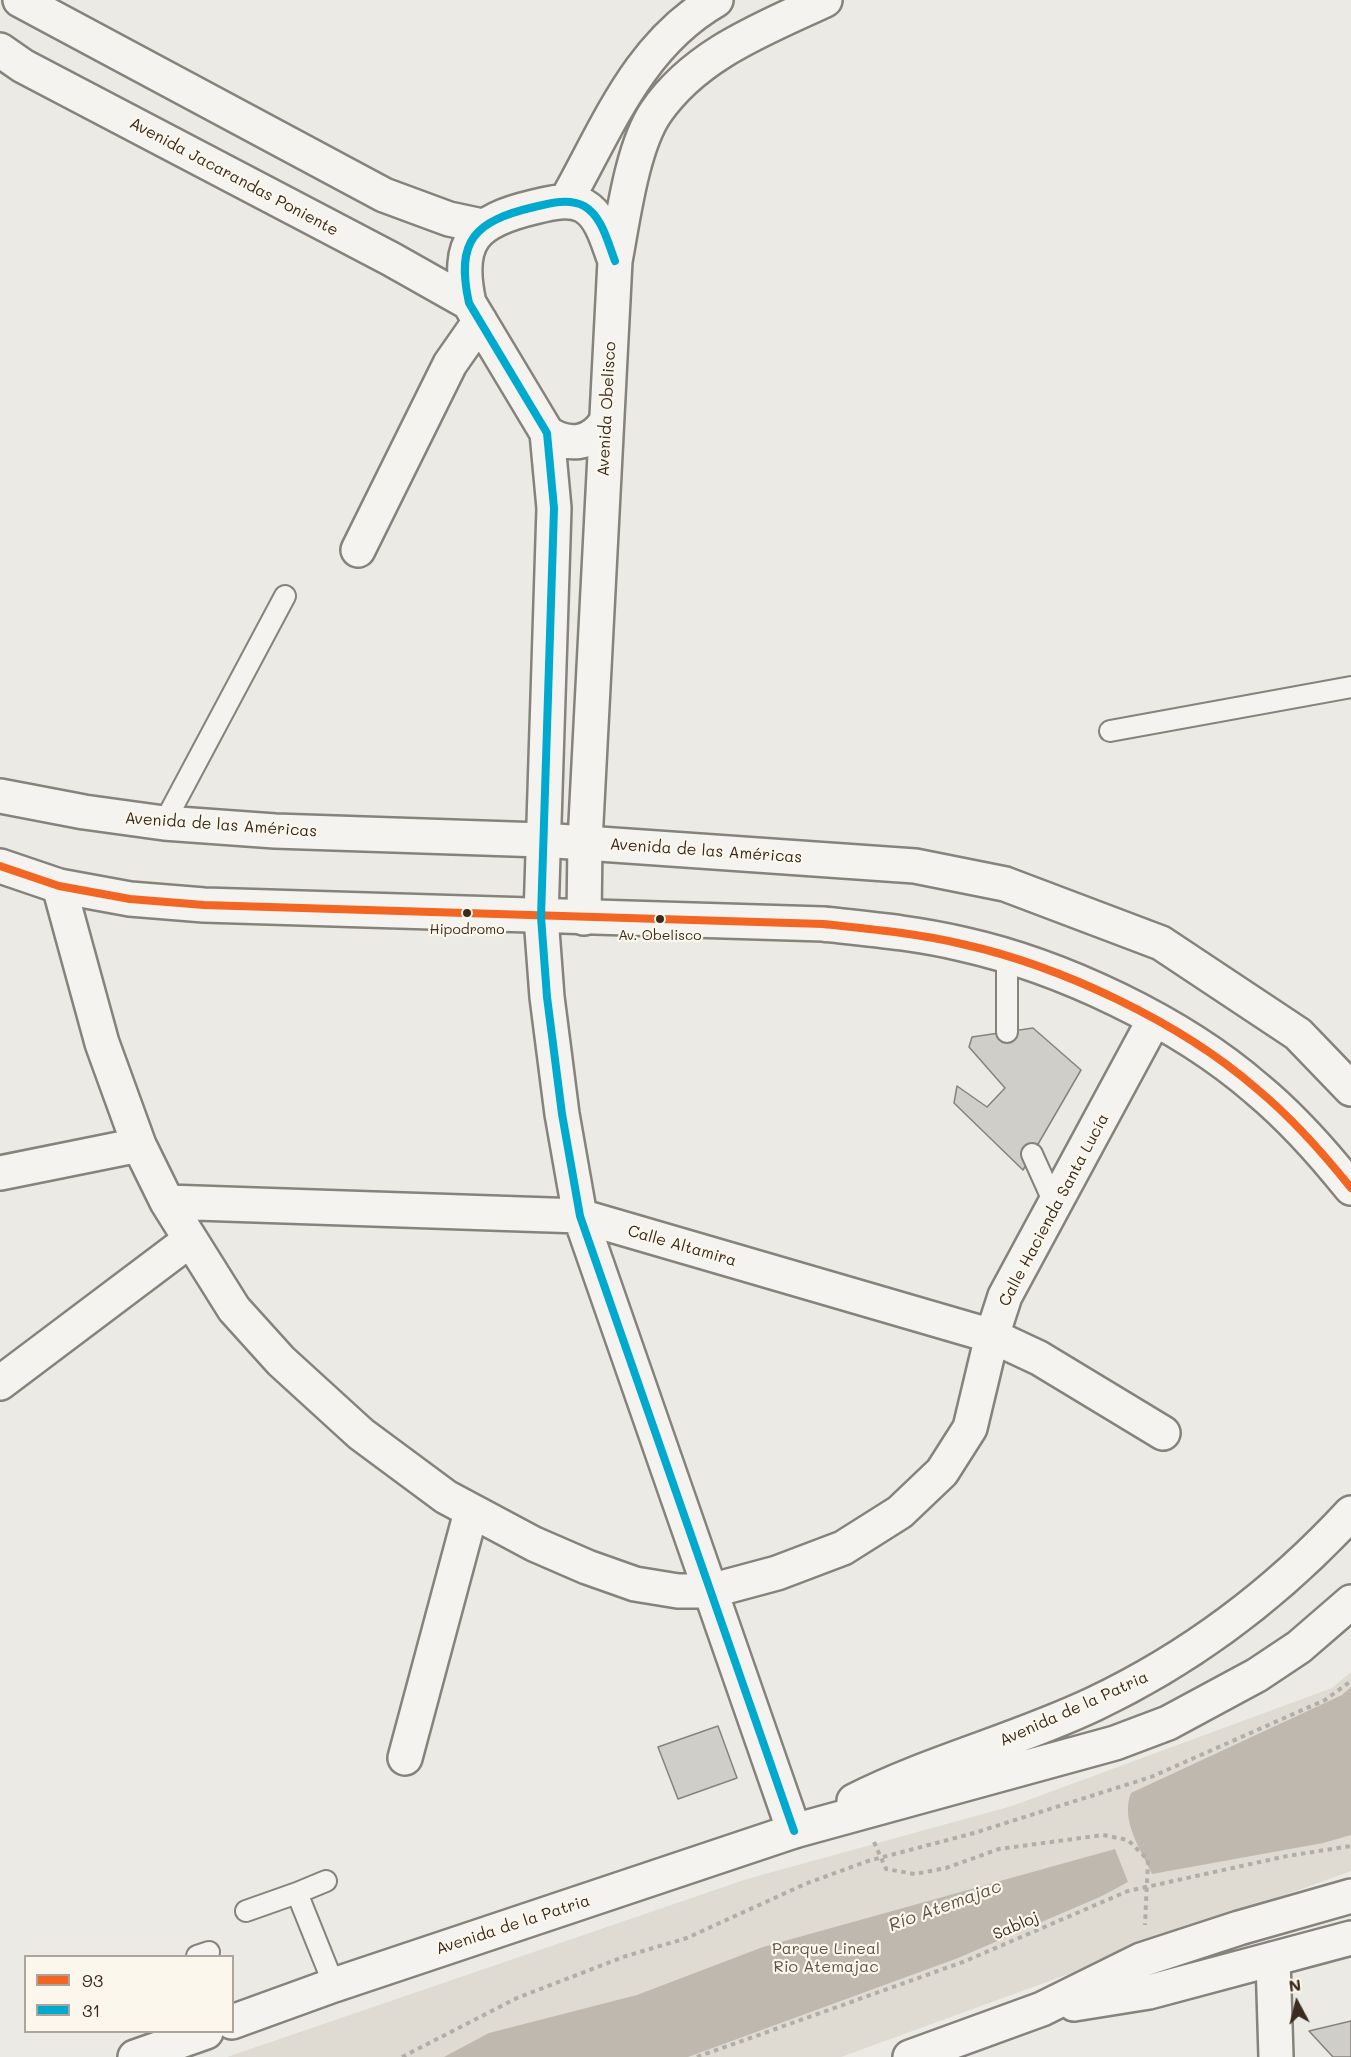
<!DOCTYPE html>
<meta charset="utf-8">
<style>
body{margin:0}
#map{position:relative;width:1351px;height:2057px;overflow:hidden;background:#eceae4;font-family:Mali,sans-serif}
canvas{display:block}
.legend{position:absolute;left:24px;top:1955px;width:210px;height:78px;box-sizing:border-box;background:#fbf7ec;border:2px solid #aea59a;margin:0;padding:8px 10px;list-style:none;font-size:18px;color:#3b2a1e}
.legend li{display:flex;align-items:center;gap:12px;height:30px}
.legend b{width:30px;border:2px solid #aea59a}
.north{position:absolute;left:1267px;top:1973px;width:60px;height:60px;-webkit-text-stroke:4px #fbf7ec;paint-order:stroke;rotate:353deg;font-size:16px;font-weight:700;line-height:24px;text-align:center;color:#3b2a1e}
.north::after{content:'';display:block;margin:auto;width:21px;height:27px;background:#3b2a1e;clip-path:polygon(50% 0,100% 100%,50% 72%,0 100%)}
</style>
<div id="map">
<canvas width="1351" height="2057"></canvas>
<ul class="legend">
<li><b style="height:8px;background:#f26522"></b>93</li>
<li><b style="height:8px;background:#00a9ce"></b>31</li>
</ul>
<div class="north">N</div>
</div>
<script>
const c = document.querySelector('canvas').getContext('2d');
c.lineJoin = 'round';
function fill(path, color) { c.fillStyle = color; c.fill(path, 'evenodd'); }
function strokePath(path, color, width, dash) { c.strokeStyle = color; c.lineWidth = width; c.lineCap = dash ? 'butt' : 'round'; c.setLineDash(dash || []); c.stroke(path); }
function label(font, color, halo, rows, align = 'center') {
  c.font = font + ' Mali,sans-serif'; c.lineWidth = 4.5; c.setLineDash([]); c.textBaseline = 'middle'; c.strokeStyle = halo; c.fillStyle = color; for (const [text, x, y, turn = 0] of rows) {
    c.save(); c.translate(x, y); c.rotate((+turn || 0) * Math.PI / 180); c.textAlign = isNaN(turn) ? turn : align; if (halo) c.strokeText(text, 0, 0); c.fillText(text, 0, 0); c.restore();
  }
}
fill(new Path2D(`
 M 1351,1672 L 1351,1871 L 841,2057 L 227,2057 L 747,1879 L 1012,1806 L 1332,1688 Z`), '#dfdbd2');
fill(new Path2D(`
 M 1351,1687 L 1351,1835 L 1323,1843 L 1152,1874 C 1141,1850 1120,1820 1131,1793 L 1342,1695 Z
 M 1115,1849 L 1128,1882 L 1102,1896 L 958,1958 L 688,2057 L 444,2057 L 489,2033 L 637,1995 L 763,1947 Z`), '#bfb8ae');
const building = new Path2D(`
 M 1033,1028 L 1081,1070 L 1023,1170 L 954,1103 L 957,1086 L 987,1107 L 1005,1088 L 969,1047 L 972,1037 Z
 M 718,1726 L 737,1778 L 678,1799 L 658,1747 Z
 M 1351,2021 L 1351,2057 L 1333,2057 L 1309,2031 Z`);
fill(building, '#d0cec9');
strokePath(building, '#86827c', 1.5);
const service = new Path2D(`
 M 1110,731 L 1351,687
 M 164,823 L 285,596
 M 1007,956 L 1007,1032
 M 1032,1154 L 1055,1205
 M 297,1893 L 326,1881
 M 246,1911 L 297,1893 L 334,1985
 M 197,1956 L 209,1952`);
const minor = new Path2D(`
 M 20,0 L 384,195 L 449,219 L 482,226
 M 0,50 L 23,66 L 391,259 L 469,303
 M 566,201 C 608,127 638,45 716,0
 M 615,261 C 608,243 602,216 584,206 C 569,198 550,203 534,207 C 475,221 455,240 469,303 L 547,433 L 554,508 L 541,917 L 547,997 L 562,1114 L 580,1216 L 794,1831
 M 547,433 C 569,447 591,445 606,422
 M 358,550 L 450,364 L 480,321
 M 59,886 L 102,1043 L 139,1145 L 167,1202 L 234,1309 L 281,1361 L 361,1434 L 446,1497 L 534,1544 L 587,1567 L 635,1584 L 678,1591 L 710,1591 L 777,1573 L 843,1548 L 900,1512 L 942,1472 L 970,1428 L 992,1336 L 1005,1296 L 1154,1020
 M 584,918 L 585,842 L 615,261 C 623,219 632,147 656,112 C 696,54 763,29 825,0
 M 0,1173 L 139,1145
 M 167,1202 L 580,1216 L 992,1336 L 1039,1358 L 1163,1433
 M 0,1383 L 190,1240
 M 405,1758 L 471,1512
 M 1273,1959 L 1276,2057`);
const secondary = new Path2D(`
 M 0,796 L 84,812 L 164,823 L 275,831 L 542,840 L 915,866 L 1005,884 L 1161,943 L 1298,1034 L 1351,1089
 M 0,866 L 59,886 L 130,899 L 204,905 L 823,924 C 869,929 916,933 962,944 C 1061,966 1180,1022 1257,1089 C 1292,1118 1323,1153 1351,1188`);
const primary = new Path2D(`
 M 854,1801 C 931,1762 1016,1741 1094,1704 C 1193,1657 1277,1593 1351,1513
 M 1074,2004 L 1149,1992 L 1351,1938
 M 232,2022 L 334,1985 L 794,1831 L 1115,1743 L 1168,1723 L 1257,1675 L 1299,1647 L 1351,1602
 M 135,2057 L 206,2032
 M 910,2057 L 1042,2009 L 1141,1960 L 1239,1928 L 1351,1896`);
strokePath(service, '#86827c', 24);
strokePath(minor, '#86827c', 38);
strokePath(secondary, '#86827c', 38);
strokePath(primary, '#86827c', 38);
strokePath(new Path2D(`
 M 874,1842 L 886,1869 L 915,1874 L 946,1868 L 999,1849 L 1103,1835 L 1128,1840 L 1148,1860 L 1145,1925
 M 402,2057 L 517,1998 L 626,1956 L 687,1938 L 805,1884 L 868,1861 L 974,1833 L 1151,1777 L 1325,1700 L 1351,1681
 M 697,2057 L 963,1962 L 1128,1891 L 1287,1856 L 1351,1846`), '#b1aeaa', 4, [4.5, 4.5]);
strokePath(service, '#f4f3ef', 20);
strokePath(minor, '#f4f3ef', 33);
strokePath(secondary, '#f4f3ef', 33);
strokePath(primary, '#f4f3ef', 33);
strokePath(new Path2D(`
 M 0,866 L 59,886 L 130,899 L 204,905 L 823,924 C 869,929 916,933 962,944 C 1061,966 1180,1022 1257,1089 C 1292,1118 1323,1153 1351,1188`), '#f26522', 8);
strokePath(new Path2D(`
 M 615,261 C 608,243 602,216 584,206 C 569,198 550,203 534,207 C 475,221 455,240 469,303 L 547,433 L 554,508 L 541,917 L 547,997 L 562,1114 L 580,1216 L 794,1831`), '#00a9ce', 8);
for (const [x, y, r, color] of [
 [467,913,5,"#3b2a1e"],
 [660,919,5,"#3b2a1e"]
]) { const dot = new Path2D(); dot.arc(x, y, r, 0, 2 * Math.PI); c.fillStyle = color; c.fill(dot); strokePath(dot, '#fbf7ec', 2); }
label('14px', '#3b2a1e', '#fbf7ec', [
 ["Hipodromo",467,930],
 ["Av. Obelisco",660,936]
]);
label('16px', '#3b2a1e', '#fbf7ec', [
 ["Avenida Jacarandas Poniente",234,177,28],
 ["Avenida Obelisco",607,409,-87],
 ["Avenida de las Américas",221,825,4],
 ["Avenida de las Américas",706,851,4],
 ["Calle Hacienda Santa Lucía",1054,1210,-62],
 ["Calle Altamira",682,1246,16],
 ["Avenida de la Patria",1074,1709,-24],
 ["Avenida de la Patria",513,1925,-18],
 ["Sabloj",1016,1926,-23]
]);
label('16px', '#625347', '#fbf7ec', [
 ["Parque Lineal",826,1949],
 ["Rio Atemajac",826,1967]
]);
label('italic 18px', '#635448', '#fbf7ec', [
 ["Río Atemajac",945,1906,-20]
]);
</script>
